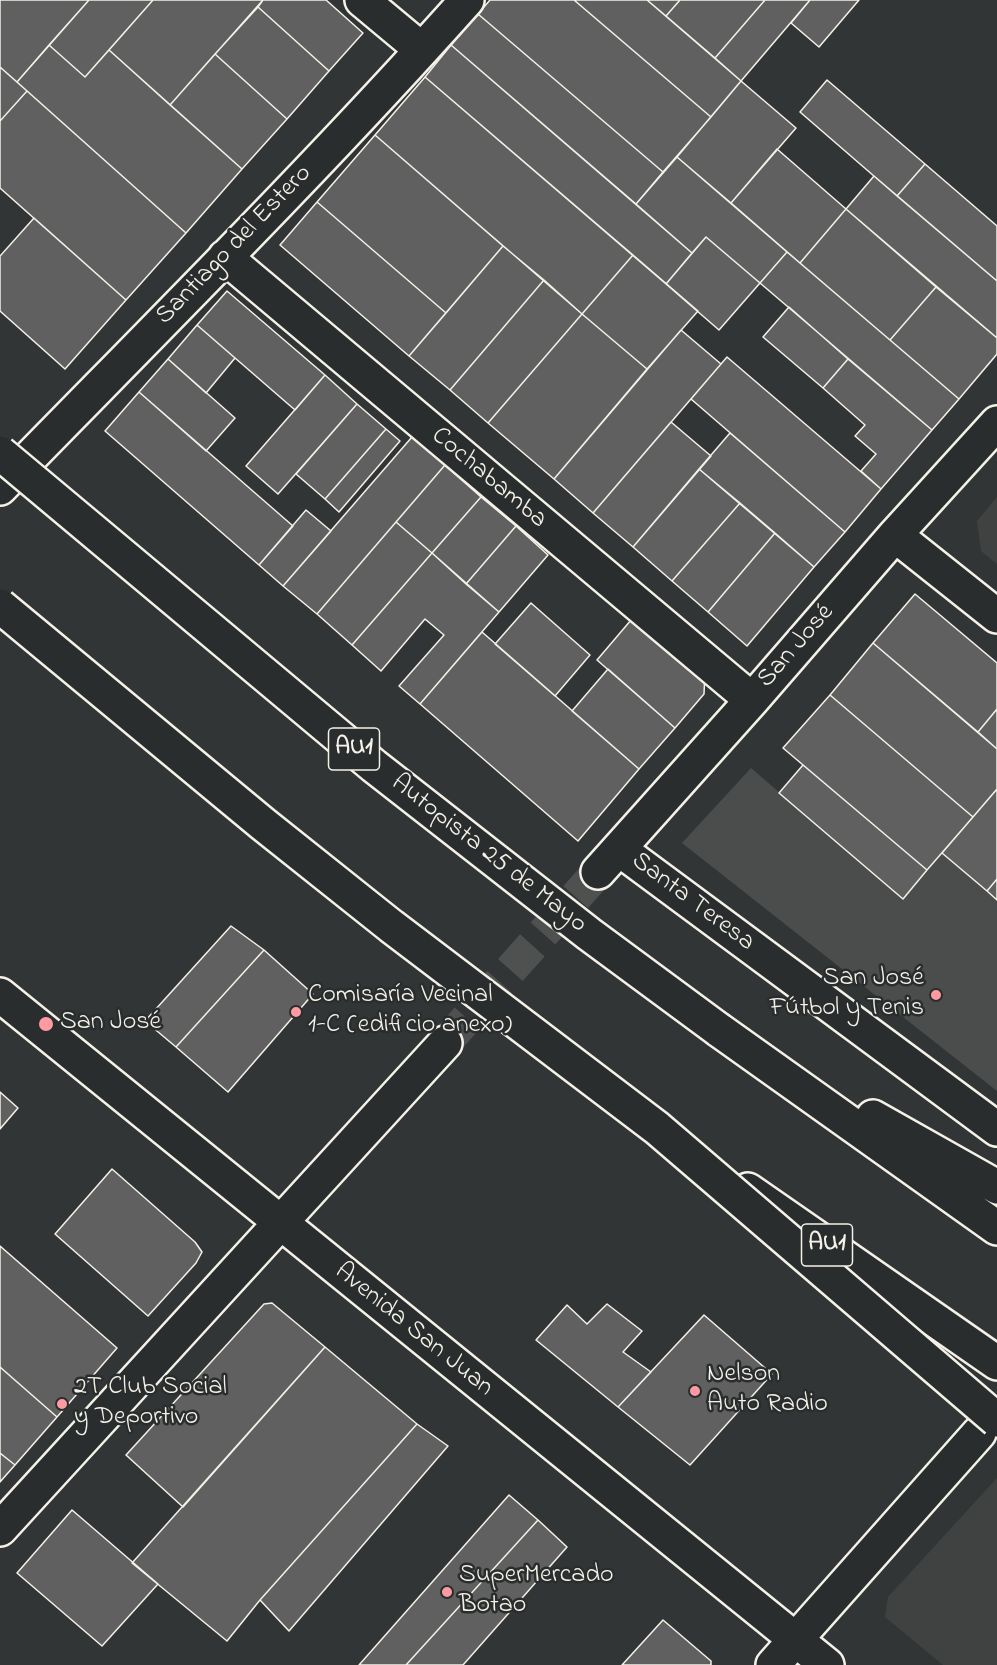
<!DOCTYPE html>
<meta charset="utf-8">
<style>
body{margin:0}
canvas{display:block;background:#323535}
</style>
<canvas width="997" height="1665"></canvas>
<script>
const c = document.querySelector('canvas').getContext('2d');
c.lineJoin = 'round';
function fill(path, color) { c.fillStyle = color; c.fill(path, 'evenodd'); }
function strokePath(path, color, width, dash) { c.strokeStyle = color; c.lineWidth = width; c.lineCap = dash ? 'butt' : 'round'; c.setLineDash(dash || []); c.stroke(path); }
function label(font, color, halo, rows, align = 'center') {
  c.font = font + ' "Indie Flower",sans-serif'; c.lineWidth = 5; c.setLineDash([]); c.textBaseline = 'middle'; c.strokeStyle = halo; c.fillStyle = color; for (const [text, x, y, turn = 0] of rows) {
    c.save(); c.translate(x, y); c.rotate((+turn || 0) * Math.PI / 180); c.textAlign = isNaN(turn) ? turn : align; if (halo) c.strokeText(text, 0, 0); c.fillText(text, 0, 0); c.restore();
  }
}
fill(new Path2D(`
 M 997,497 L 997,564 L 981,551 L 977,521 Z
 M 997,1478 L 997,1665 L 943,1665 L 885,1617 L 888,1597 Z`), '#404242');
fill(new Path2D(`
 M 751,768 L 903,899 L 942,853 L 997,900 L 997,1091 L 682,843 Z`), '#4b4d4c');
const building = new Path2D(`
 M 0,0 L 89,0 L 17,82 L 0,67 Z
 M 89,0 L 153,0 L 85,77 L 49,45 Z
 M 153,0 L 263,0 L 170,105 L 109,50 Z
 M 263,0 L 326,0 L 363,33 L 329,71 L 258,7 Z
 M 490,0 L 574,0 L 711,117 L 663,172 L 478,14 Z
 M 574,0 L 647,0 L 741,81 L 711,117 Z
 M 647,0 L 680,0 L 666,16 Z
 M 680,0 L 765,0 L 715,58 L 666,16 Z
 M 765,0 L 810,0 L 741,81 L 715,58 Z
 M 810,0 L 859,0 L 819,47 L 791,23 Z
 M 258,7 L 329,71 L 287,119 L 215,54 Z
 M 478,14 L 663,172 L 636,204 L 451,45 Z
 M 49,45 L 85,77 L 109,50 L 242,169 L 186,233 L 17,82 Z
 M 451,45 L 692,253 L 666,284 L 425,77 Z
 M 215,54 L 287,119 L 242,169 L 170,105 Z
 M 0,67 L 27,91 L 0,121 Z
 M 425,77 L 633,255 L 582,314 L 375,135 Z
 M 827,80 L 925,164 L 897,196 L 800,112 Z
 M 741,81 L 796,128 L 731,203 L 677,157 Z
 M 27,91 L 186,233 L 126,300 L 0,188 L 0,121 Z
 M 375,135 L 503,246 L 446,313 L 317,202 Z
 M 777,149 L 846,209 L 800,263 L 731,203 Z
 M 677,157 L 787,252 L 760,283 L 706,237 L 692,253 L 636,204 Z
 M 925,164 L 997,226 L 997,281 L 897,196 Z
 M 874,176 L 997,281 L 997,338 L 846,209 Z
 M 317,202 L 446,313 L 409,356 L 280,245 Z
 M 846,209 L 936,287 L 890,340 L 800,263 Z
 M 34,218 L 126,300 L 65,369 L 0,311 L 0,256 Z
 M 706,237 L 760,283 L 719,330 L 666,284 Z
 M 503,246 L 544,280 L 450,390 L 409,356 Z
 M 787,252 L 959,399 L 932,430 L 760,283 Z
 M 633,255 L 698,311 L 647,369 L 582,314 Z
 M 544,280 L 582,314 L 488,423 L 450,390 Z
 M 936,287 L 997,338 L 997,354 L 959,399 L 890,340 Z
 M 227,291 L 325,375 L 295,410 L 197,325 Z
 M 789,307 L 848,359 L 823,388 L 763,337 Z
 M 582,314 L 647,369 L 554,479 L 488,423 Z
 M 197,325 L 235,358 L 206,393 L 168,359 Z
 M 681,330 L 721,364 L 593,513 L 554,479 Z
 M 727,357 L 881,489 L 845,532 L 691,399 Z
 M 168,359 L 235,418 L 206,451 L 139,392 Z
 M 848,359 L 932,430 L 881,489 L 861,471 L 876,454 L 855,436 L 865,425 L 823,388 Z
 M 325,375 L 357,404 L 278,494 L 246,466 Z
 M 139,392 L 293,526 L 259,565 L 105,431 Z
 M 357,404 L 386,429 L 325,499 L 296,474 Z
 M 671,422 L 711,456 L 633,547 L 593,513 Z
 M 386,429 L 400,441 L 339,512 L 325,499 Z
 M 730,433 L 845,532 L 814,567 L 699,469 Z
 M 412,437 L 445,465 L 317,614 L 283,586 Z
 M 445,465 L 481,497 L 432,553 L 396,522 Z
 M 699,469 L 740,503 L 672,581 L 633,547 Z
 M 481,497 L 516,526 L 466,584 L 432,553 Z
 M 740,503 L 775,533 L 708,612 L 672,581 Z
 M 306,510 L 331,531 L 283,586 L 259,565 Z
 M 396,522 L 432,553 L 352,645 L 317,614 Z
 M 516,526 L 548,555 L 499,612 L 466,584 Z
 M 775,533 L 814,567 L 747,646 L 708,612 Z
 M 432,553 L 499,612 L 420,704 L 399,686 L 444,635 L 425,619 L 381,671 L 352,645 Z
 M 915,594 L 997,663 L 997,709 L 978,732 L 873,643 Z
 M 531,603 L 590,655 L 555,696 L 495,644 Z
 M 637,613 L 705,672 L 704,694 L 675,728 L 597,660 Z
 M 482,632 L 639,769 L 578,841 L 420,704 Z
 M 873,643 L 997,749 L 997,789 L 973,817 L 830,695 Z
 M 608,669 L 675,728 L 639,769 L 572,711 Z
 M 830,695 L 973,817 L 927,870 L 783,748 Z
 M 997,709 L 997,749 L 978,732 Z
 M 803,765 L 927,870 L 903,899 L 779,793 Z
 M 997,789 L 997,879 L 987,891 L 942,853 Z
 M 997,879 L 997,900 L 987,891 Z
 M 231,926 L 264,950 L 176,1047 L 145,1021 Z
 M 264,950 L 313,994 L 228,1092 L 176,1047 Z
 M 0,1092 L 18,1108 L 0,1129 Z
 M 112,1169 L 195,1242 L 202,1252 L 196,1263 L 148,1316 L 55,1234 Z
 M 0,1246 L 117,1348 L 57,1417 L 0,1367 Z
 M 272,1303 L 325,1347 L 183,1507 L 126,1455 L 264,1304 Z
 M 607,1304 L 642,1331 L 623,1352 L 651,1372 L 618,1407 L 536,1340 L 567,1305 L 587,1324 Z
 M 704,1315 L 772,1374 L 690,1465 L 618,1407 Z
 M 325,1347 L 417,1424 L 260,1600 L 227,1641 L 132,1563 Z
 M 0,1367 L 57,1417 L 15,1465 L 0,1453 Z
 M 417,1424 L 448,1446 L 289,1631 L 260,1600 Z
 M 0,1453 L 15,1465 L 0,1482 Z
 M 509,1495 L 538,1520 L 406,1665 L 359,1665 Z
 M 72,1510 L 158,1584 L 102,1646 L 17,1573 Z
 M 538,1520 L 567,1547 L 463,1665 L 406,1665 Z
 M 663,1620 L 711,1661 L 711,1665 L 622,1665 Z`);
fill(building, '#5f605f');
strokePath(building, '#f4f1e8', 1.5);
strokePath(new Path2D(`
 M 445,1043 L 598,872`), '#4f5150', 33, [33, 16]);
const minor = new Path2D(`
 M 362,0 L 422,50
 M 225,257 L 752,700
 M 0,488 C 157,327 317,168 467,0
 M 895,535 L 997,616
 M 619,849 L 997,1129
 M 598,872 L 752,700 L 895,535 L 997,423
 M 0,1529 L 445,1043
 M 773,1665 L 979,1433`);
const major = new Path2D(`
 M 0,995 L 827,1665`);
const highway = new Path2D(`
 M 719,1030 L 997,1228
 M 873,1117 L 997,1187
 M 748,1190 L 997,1363`);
strokePath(minor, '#f4f1e8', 38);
strokePath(major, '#f4f1e8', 38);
strokePath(highway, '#f4f1e8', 38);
strokePath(minor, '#2a2d2e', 33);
strokePath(major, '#2a2d2e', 33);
strokePath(highway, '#2a2d2e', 33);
const highwayBridge = new Path2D(`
 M 0,453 L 374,766 L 589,934 L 719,1030
 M 0,606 L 263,824 L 391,926 L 657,1128 L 997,1420`);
strokePath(highwayBridge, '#f4f1e8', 38, []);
strokePath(highwayBridge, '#2a2d2e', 33);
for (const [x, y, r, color] of [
 [936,995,6,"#ff9aa2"],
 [296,1012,6,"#ff9aa2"],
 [46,1024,8,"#ff9aa2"],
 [695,1391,6,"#ff9aa2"],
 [62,1404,6,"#ff9aa2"],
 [447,1592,6,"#ff9aa2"]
]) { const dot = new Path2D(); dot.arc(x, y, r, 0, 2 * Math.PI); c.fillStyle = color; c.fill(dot); strokePath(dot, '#2a2d2e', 2); }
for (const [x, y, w] of [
 [354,749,51],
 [827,1245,51]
]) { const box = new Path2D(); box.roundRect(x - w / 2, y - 21, w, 42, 4.5); c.fillStyle = '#2a2d2e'; c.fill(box); strokePath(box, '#f4f1e8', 1.5); }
label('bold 24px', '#f4f1e8', null, [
 ["AU1",354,749],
 ["AU1",827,1245]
]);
label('26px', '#f4f1e8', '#2a2d2e', [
 ["Santiago del Estero",235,246,-46],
 ["Cochabamba",488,479,40],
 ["San José",797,647,-49],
 ["Autopista 25 de Mayo",488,855,38],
 ["Santa Teresa",692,903,37],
 ["Avenida San Juan",413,1331,39]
]);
label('26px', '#f4f1e8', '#2a2d2e', [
 ["San José",924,980,"right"],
 ["Fútbol y Tenis",924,1010,"right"],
 ["Comisaría Vecinal",308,997],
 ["1-C (edificio anexo)",308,1027],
 ["San José",60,1024],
 ["Nelson",707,1376],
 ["Auto Radio",707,1406],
 ["2T Club Social",74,1389],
 ["y Deportivo",74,1419],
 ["SuperMercado",459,1577],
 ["Botao",459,1607]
], 'left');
</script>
